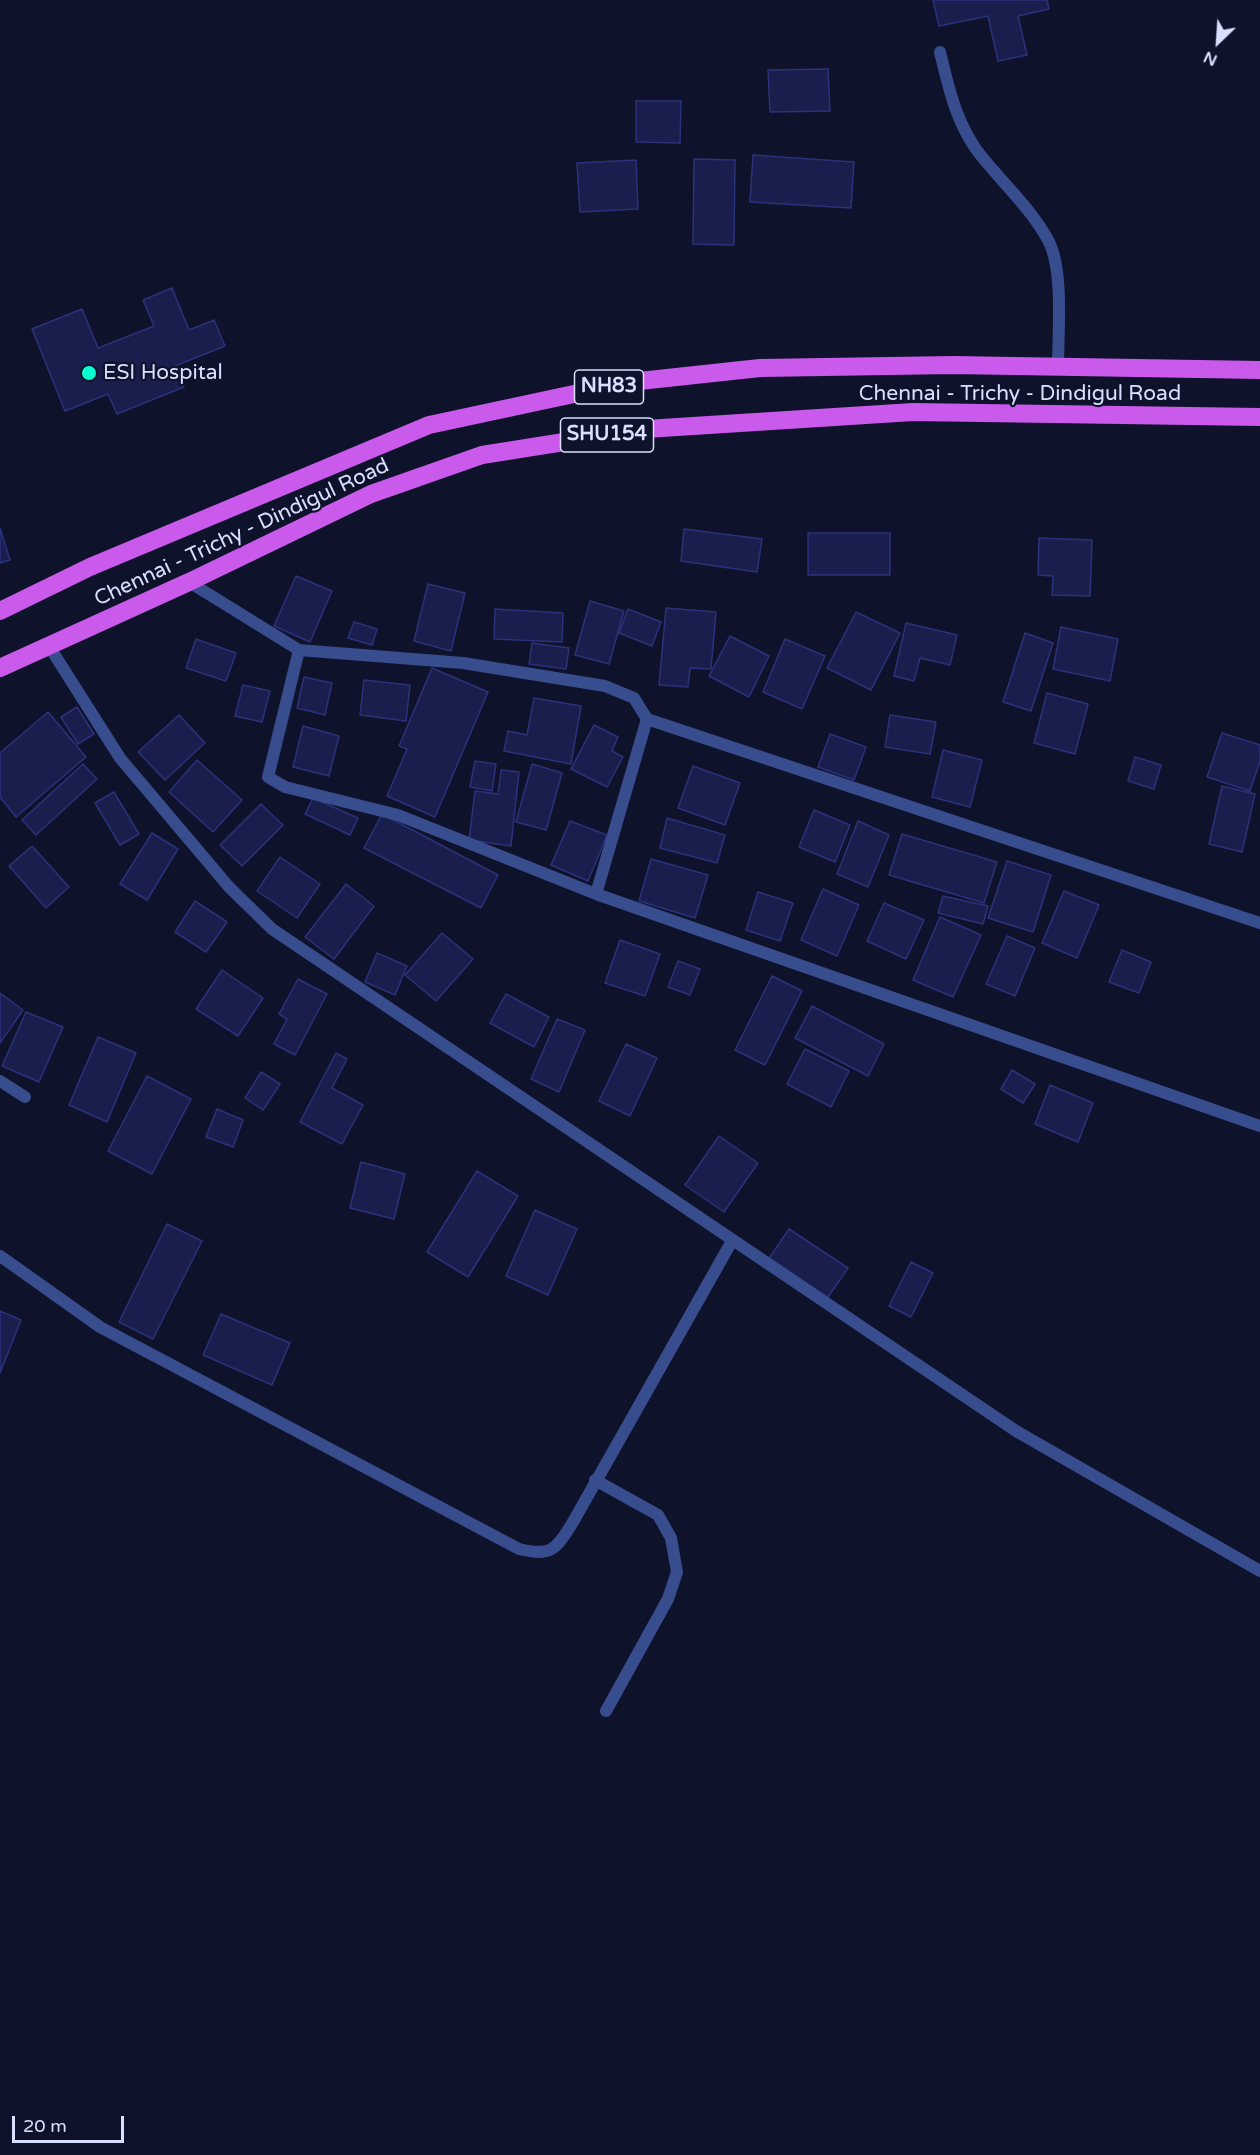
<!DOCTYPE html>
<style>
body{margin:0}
#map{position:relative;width:1260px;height:2155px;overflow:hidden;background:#0f122b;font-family:"Varela Round",sans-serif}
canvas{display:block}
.north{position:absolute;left:1188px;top:12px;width:60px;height:60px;-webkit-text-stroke:4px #0f122b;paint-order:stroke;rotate:205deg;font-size:16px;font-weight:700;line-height:24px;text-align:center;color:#d9e0ff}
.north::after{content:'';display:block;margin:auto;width:21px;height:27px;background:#d9e0ff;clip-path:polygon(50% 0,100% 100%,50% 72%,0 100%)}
.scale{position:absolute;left:12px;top:2116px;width:112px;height:27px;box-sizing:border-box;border:3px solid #d9e0ff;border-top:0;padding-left:8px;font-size:18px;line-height:21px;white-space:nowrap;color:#d9e0ff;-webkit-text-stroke:4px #0f122b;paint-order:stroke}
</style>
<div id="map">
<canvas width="1260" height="2155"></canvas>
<div class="north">N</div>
<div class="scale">20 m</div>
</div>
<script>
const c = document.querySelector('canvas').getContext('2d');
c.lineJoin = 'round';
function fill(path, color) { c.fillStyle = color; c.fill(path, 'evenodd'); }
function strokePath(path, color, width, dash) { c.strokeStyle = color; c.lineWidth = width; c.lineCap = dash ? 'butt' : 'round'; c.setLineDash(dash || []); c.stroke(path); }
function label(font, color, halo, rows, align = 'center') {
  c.font = font + ' "Varela Round",sans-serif'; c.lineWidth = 4.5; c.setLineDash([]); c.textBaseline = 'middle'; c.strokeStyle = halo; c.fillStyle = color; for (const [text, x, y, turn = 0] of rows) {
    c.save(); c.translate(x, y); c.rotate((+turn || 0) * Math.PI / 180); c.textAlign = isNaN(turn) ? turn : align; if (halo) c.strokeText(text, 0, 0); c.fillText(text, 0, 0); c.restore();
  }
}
const building = new Path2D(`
 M 933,0 L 1047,0 L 1049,9 L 1018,16 L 1027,55 L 998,61 L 988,16 L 939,26 Z
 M 828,69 L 830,111 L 770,112 L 768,70 Z
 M 636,101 L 681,101 L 680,143 L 636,142 Z
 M 753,155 L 854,162 L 851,208 L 750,202 Z
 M 694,159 L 735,160 L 734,245 L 693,244 Z
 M 636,160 L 638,209 L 580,212 L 577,163 Z
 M 172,288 L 189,330 L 214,320 L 225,346 L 175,366 L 184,387 L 117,414 L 108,394 L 65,411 L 32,329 L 82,309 L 98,348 L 154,326 L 143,300 Z
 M 0,528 L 10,560 L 0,563 Z
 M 684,529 L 762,539 L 757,572 L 681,561 Z
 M 808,533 L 890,533 L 890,575 L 808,575 Z
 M 1039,538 L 1092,540 L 1090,596 L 1052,595 L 1053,576 L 1038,575 Z
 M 296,576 L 332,591 L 310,642 L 274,626 Z
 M 428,584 L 465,593 L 451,651 L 414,641 Z
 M 590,601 L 624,611 L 609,664 L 575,655 Z
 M 666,608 L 716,612 L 711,669 L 690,668 L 688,687 L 659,685 Z
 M 495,609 L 563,613 L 562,642 L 494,639 Z
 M 628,609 L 661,622 L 652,646 L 619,633 Z
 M 856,612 L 900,633 L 871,690 L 827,668 Z
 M 354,622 L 377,629 L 372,645 L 348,638 Z
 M 906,623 L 957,635 L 950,665 L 920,658 L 914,681 L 894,676 Z
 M 1061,627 L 1118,639 L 1110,681 L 1053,669 Z
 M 1025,633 L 1053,643 L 1031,711 L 1003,702 Z
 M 730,636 L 769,656 L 749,697 L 709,676 Z
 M 196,639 L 236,653 L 226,681 L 186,668 Z
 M 785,639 L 825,656 L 802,709 L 763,692 Z
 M 532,643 L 569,648 L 566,669 L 529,664 Z
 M 432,668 L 488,692 L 435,817 L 387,796 L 407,749 L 399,746 Z
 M 304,677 L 332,683 L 325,715 L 297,708 Z
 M 364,680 L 410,685 L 406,721 L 360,715 Z
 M 243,685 L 270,691 L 262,722 L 235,716 Z
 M 1047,693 L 1088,704 L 1075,754 L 1034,743 Z
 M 534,698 L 581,706 L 571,764 L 504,751 L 508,731 L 527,735 Z
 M 77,707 L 94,734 L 78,744 L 61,717 Z
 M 48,712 L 86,757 L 16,817 L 0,797 L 0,753 Z
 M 179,715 L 205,743 L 165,780 L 138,752 Z
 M 890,715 L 936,722 L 930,754 L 885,747 Z
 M 594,725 L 618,737 L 612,751 L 623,757 L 607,787 L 571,769 Z
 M 303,726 L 339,736 L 329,776 L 293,767 Z
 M 1222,733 L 1260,745 L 1260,761 L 1250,791 L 1207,777 Z
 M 830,734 L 866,747 L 854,780 L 818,767 Z
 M 943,750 L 982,760 L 970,807 L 932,797 Z
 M 1135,757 L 1161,765 L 1154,789 L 1128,781 Z
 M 197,760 L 242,800 L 213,832 L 169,792 Z
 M 475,761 L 496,764 L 492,791 L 470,787 Z
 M 83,764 L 97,779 L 36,835 L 22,820 Z
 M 532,764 L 562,773 L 546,830 L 516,822 Z
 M 693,766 L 740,783 L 725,825 L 678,808 Z
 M 501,770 L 519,772 L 511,846 L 469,840 L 475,791 L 498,794 Z
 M 1222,786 L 1255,794 L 1242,852 L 1209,844 Z
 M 114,792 L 139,834 L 120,845 L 95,803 Z
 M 313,798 L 358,818 L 350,835 L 305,814 Z
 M 261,804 L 283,825 L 242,866 L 220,845 Z
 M 814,810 L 850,825 L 835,862 L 799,847 Z
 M 382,814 L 498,875 L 481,908 L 364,848 Z
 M 667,818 L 725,835 L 717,863 L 660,848 Z
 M 570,821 L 607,835 L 588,881 L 551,865 Z
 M 858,821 L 889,835 L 868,887 L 837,874 Z
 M 152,833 L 178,849 L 147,900 L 120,884 Z
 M 902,834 L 997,862 L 984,903 L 889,875 Z
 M 32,846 L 69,887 L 46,908 L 9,866 Z
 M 280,857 L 320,884 L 297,918 L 257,891 Z
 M 651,859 L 708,875 L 695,918 L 639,901 Z
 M 1007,861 L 1051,875 L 1033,932 L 988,918 Z
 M 346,884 L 374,906 L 334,959 L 305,937 Z
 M 823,889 L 859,905 L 837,956 L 801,940 Z
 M 1064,891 L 1099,905 L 1077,958 L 1042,943 Z
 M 758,892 L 793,903 L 780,941 L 746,930 Z
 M 943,896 L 988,906 L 983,924 L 938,913 Z
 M 195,901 L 227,922 L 206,952 L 175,932 Z
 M 884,903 L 924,920 L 906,959 L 867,941 Z
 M 940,917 L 981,935 L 953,997 L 913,980 Z
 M 442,933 L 473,959 L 436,1001 L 405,975 Z
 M 1007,936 L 1035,948 L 1015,996 L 986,984 Z
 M 620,940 L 660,954 L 645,996 L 605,983 Z
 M 1122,950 L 1151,962 L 1139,993 L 1109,982 Z
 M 377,953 L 407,966 L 395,995 L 365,982 Z
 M 678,961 L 700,969 L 690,995 L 668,987 Z
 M 222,970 L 263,998 L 238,1036 L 196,1009 Z
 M 772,976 L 802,991 L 765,1065 L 735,1050 Z
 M 298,979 L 327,994 L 295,1055 L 274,1044 L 287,1019 L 279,1014 Z
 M 0,993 L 23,1010 L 0,1043 Z
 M 506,994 L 549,1017 L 534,1047 L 490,1023 Z
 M 812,1006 L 884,1044 L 868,1076 L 795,1038 Z
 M 26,1012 L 63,1027 L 39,1082 L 2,1066 Z
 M 557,1019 L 585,1030 L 559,1092 L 531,1079 Z
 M 98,1037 L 136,1053 L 107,1122 L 69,1105 Z
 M 626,1044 L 657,1058 L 630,1116 L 599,1101 Z
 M 805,1049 L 849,1071 L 831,1107 L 787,1084 Z
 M 336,1053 L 347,1059 L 332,1088 L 363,1105 L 342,1144 L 300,1122 Z
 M 1012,1070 L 1035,1084 L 1023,1103 L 1001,1089 Z
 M 261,1072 L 280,1084 L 263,1110 L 245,1098 Z
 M 147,1076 L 191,1099 L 152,1174 L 108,1151 Z
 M 1050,1085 L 1093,1103 L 1078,1142 L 1035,1124 Z
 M 217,1109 L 243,1120 L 233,1147 L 206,1137 Z
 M 719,1136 L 758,1163 L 724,1212 L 685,1185 Z
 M 361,1162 L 405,1174 L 394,1219 L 350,1208 Z
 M 477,1171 L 518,1196 L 468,1277 L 427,1252 Z
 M 535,1210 L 577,1229 L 548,1295 L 506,1276 Z
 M 167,1224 L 202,1241 L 153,1339 L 119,1322 Z
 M 789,1229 L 848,1268 L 826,1300 L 768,1260 Z
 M 911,1262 L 933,1273 L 911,1317 L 889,1306 Z
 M 0,1311 L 21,1320 L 0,1373 Z
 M 221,1314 L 290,1343 L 272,1385 L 203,1355 Z`);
fill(building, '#1a1e4d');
strokePath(building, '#2b327b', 1.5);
strokePath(new Path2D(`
 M 940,52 C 949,89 957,127 982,157 C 1004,184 1031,209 1048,240 C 1064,269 1058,332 1058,367`), '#384d8d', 12);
strokePath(new Path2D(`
 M 189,582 L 299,650 L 463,663 L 605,686 L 634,698 L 647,719 L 1260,923
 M 49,646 L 120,758 L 229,887 L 272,929 L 1016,1431 L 1260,1571
 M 299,650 L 268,777 L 285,787 L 398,815 L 596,894 L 1260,1126
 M 596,894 L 647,719
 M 0,1081 L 25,1097
 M 0,1256 L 100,1327 L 519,1549 C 552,1557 556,1549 573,1522 L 732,1241
 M 595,1480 L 658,1515 L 671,1538 L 677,1572 L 668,1599 L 606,1711`), '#384d8d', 12);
strokePath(new Path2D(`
 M 0,611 L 90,567 L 429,425 L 630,382 L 760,368 L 953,365 L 1260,370
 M 0,668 L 189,582 L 371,494 L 482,455 L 646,429 L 913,412 L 1260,417`), '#ca5aeb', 18);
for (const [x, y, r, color] of [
 [89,373,8,"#05ffd1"]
]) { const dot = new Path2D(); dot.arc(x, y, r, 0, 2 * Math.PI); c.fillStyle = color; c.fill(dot); strokePath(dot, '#0f122b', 2); }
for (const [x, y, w] of [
 [609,387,69],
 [607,435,93]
]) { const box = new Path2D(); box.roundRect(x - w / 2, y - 17, w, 34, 4.5); c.fillStyle = '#0f122b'; c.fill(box); strokePath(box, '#d9e0ff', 1.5); }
label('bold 20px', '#d9e0ff', null, [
 ["NH83",609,387],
 ["SHU154",607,435]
]);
label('21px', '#d9e0ff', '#0f122b', [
 ["ESI Hospital",103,373]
], 'left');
label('21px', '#d9e0ff', '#0f122b', [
 ["Chennai - Trichy - Dindigul Road",1020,394],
 ["Chennai - Trichy - Dindigul Road",242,533,-25]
]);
</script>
